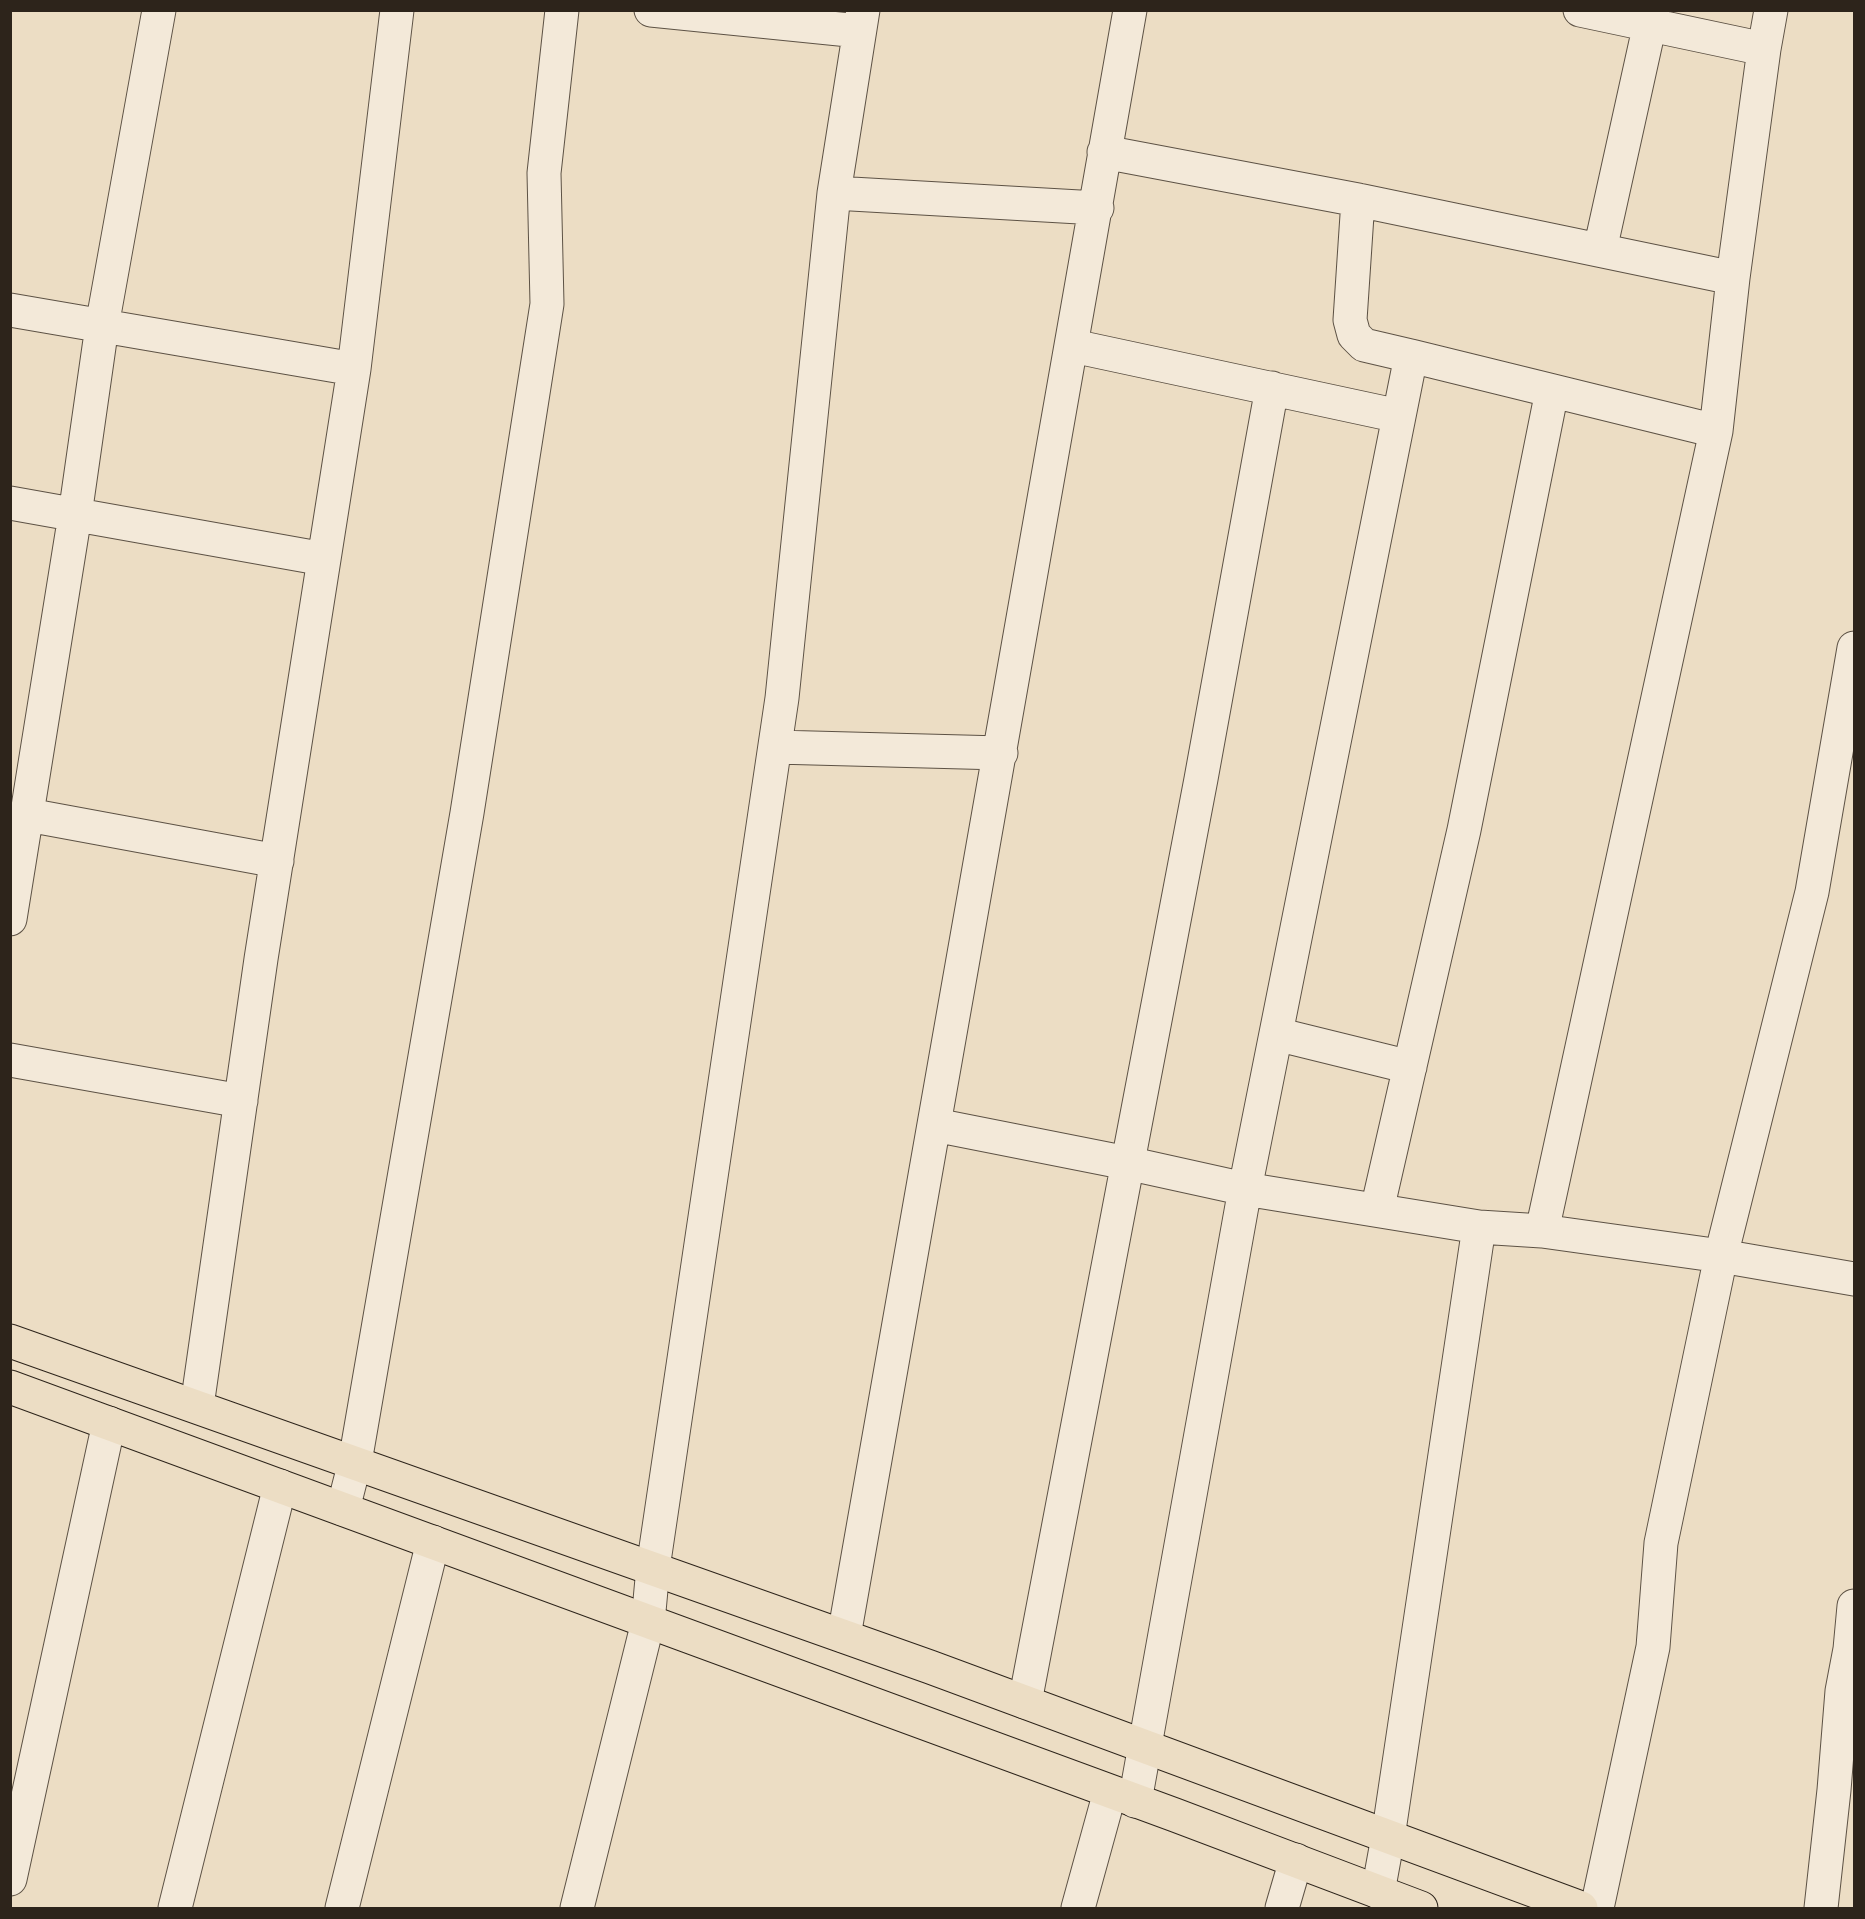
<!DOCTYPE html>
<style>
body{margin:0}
#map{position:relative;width:1865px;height:1919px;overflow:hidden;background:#ecddc4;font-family:"IM FELL English",serif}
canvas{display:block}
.frame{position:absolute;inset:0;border:12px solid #2d241b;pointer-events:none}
</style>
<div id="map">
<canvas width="1865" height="1919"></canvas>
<div class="frame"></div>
</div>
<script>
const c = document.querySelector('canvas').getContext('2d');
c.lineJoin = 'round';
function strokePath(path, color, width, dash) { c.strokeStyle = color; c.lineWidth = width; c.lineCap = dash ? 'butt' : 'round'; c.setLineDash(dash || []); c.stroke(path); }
const minor = new Path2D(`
 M 651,10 L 859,31
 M 1580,10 L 1764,49
 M 1104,152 L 1358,200 L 1733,278
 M 834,193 L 1097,208
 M 1600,250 L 1653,10
 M 10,310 L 354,369
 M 1073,346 L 1399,416
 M 1411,356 L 1716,431
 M 10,503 L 324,559
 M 775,747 L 1001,753
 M 28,815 L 277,861
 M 10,919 L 75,515 L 102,326 L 159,10
 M 1276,1034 L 1410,1067
 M 10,1060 L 241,1101
 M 935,1125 L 1127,1163 L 1245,1189 L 1479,1227 L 1542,1231 L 1721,1256 L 1854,1279
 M 1377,1210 L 1464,830 L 1552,391
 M 1542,1231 L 1716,431 L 1733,278 L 1764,49 L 1771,10
 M 197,1406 L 261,959 L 354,369 L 397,10
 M 343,1509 L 355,1462 L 467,813 L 547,304 L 544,173 L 562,10
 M 844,1636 L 1130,10
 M 1025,1702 L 1201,779 L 1272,388
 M 1135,1801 L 1245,1189 L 1411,356 L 1364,345 L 1354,335 L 1350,320 L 1358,200
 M 10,1879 L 109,1423
 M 1378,1892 L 1388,1837 L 1479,1227
 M 175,1908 L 280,1486
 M 342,1908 L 433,1542
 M 577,1908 L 648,1622 L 653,1568 L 782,698 L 834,193 L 863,10
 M 1078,1908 L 1110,1792
 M 1282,1908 L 1296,1860
 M 1597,1908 L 1653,1647 L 1661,1543 L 1721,1256 L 1812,892 L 1854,648
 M 1821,1908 L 1834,1790 L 1842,1691 L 1850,1649 L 1854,1606`);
const major = new Path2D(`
 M 10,1341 L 930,1667 L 1581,1908
 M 10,1387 L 1175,1815 L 1421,1908`);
strokePath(minor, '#5d5245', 35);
strokePath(major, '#2d241b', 35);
strokePath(minor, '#f3e9d9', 33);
strokePath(major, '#ecddc4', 33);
</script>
